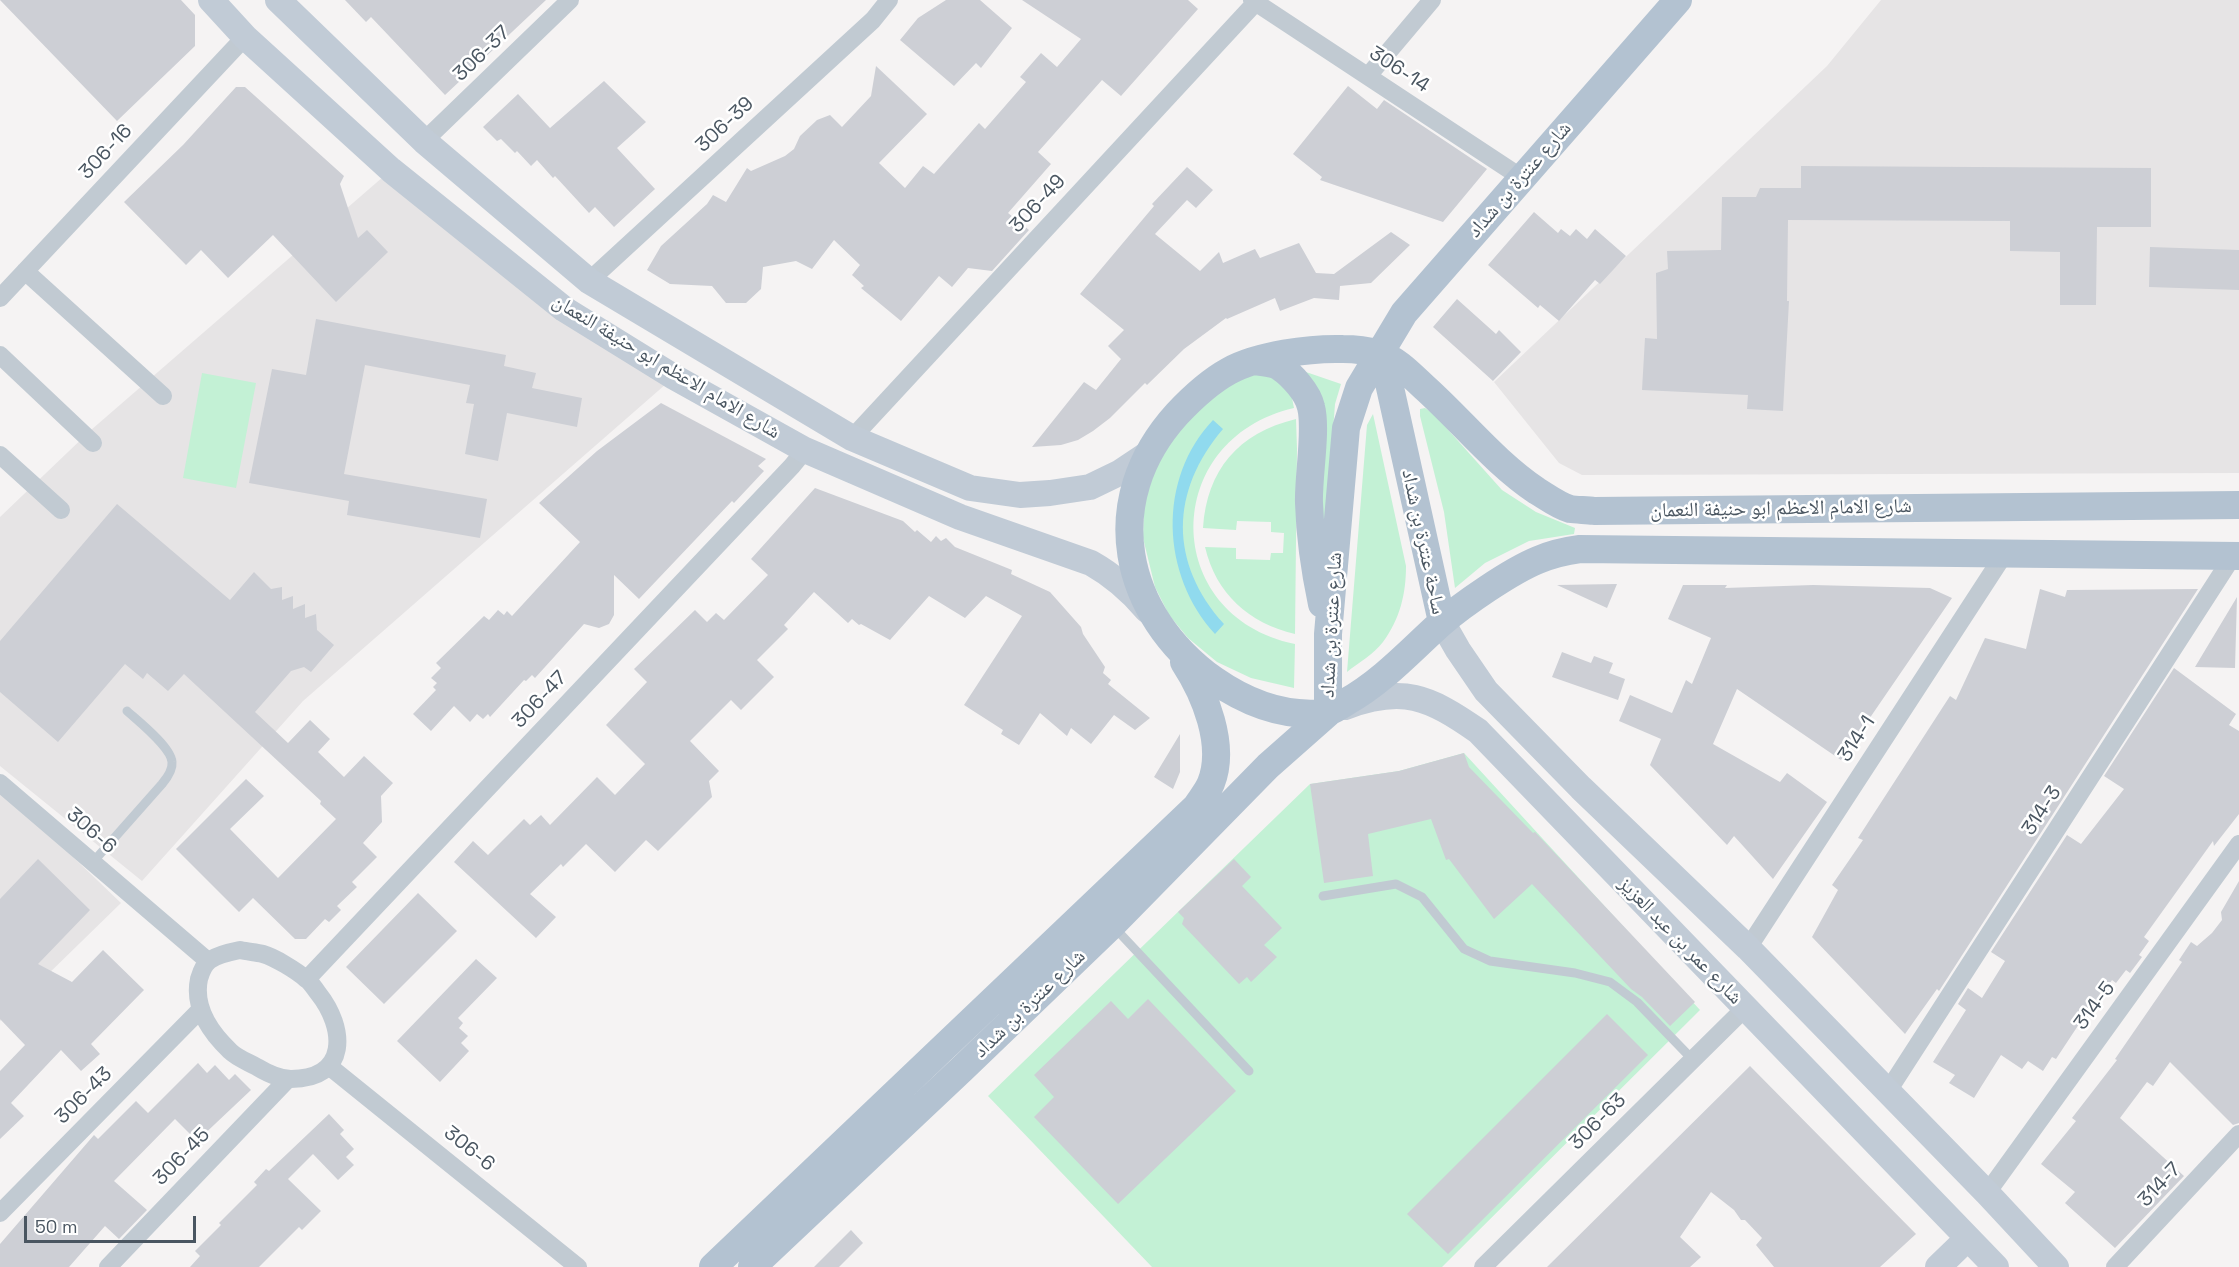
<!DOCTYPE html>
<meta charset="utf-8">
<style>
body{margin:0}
#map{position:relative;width:2239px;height:1267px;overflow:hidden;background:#f5f3f3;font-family:"Space Grotesk",sans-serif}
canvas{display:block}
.scale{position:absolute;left:24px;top:1216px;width:172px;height:27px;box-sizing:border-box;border:3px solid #4a5661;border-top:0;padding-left:8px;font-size:18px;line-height:21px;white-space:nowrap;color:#4a5661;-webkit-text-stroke:4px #fff;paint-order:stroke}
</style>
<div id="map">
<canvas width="2239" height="1267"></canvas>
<div class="scale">50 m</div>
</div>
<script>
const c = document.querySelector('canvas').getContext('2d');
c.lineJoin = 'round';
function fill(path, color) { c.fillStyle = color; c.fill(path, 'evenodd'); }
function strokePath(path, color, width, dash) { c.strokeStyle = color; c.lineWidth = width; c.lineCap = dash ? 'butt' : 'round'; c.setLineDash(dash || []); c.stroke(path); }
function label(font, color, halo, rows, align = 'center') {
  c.font = font + ' "Space Grotesk","Noto Naskh Arabic",sans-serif'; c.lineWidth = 5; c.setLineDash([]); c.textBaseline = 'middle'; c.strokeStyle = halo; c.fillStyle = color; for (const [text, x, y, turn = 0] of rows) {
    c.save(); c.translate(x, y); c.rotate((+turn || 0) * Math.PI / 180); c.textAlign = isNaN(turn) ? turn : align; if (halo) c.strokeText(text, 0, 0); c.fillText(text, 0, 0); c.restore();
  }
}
fill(new Path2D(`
 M 1881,0 L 2239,0 L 2239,473 L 1582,475 L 1559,463 L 1494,382 L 1827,66 Z
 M 391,170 L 674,377 L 303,701 L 142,881 L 0,766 L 0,517 L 91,430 Z
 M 0,787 L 121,903 L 0,1021 Z`), '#e6e4e5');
fill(new Path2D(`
 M 1264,369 L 1291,393 L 1294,408 C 1160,439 1160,616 1295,644 L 1294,688 L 1251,678 L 1217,662 L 1188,638 L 1169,615 L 1155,587 L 1143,538 L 1144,504 L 1151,474 L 1174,429 L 1211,393 Z
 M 1306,372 L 1341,384 L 1335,404 L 1324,550 Z
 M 202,373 L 256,383 L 236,488 L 183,478 Z
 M 1425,408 L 1434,414 L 1502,490 L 1536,512 L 1575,528 L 1574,534 L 1529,541 L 1485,563 L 1455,588 L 1444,512 L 1420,416 L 1420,409 Z
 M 1373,414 L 1406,566 C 1406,594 1400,619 1383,642 C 1374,654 1358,663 1347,672 L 1367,425 Z
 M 1296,419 L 1297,449 L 1295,634 C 1249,623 1216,594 1205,547 L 1236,548 L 1236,559 L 1270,560 L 1271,553 L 1283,553 L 1284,533 L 1271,532 L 1271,522 L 1237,521 L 1236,530 L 1203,528 C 1207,470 1238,433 1296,419 Z
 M 1464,753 L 1700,1010 L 1442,1267 L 1152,1267 L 988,1096 L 1310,784 L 1399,771 Z`), '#c3f1d5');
fill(new Path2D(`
 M 1213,420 L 1223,429 C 1170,491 1169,563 1224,624 L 1215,634 C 1161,575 1157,479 1213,420 Z`), '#90daee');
fill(new Path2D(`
 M 0,0 L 181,0 L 195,15 L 195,46 L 117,121 Z
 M 345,0 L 546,0 L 445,95 L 371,17 L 366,22 Z
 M 946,0 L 980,0 L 1012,28 L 981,68 L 976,63 L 954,86 L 900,40 L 918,18 Z
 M 1022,0 L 1188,0 L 1198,9 L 1121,96 L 1102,80 L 1038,152 L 1051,164 L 1008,213 L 1029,230 L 992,271 L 968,268 L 952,287 L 939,276 L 901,321 L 861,288 L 864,286 L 852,275 L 860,265 L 834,240 L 812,269 L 796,261 L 763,267 L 761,289 L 746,303 L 726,303 L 712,286 L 670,284 L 647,270 L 661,246 L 707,204 L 713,195 L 726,202 L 747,168 L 751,171 L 785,156 L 794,149 L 800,136 L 817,120 L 830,115 L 842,127 L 871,96 L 876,66 L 927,114 L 879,163 L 905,188 L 923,166 L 934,174 L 979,123 L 985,129 L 1026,82 L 1020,77 L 1041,53 L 1057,67 L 1081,39 Z
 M 604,81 L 646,122 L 617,148 L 655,189 L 614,227 L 595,207 L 589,213 L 555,176 L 553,178 L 537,160 L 531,166 L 517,151 L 515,153 L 501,139 L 497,141 L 483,127 L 518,94 L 550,128 Z
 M 1348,86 L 1377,109 L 1384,100 L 1487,169 L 1443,222 L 1320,180 L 1322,177 L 1293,154 Z
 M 236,87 L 245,87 L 344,176 L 340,184 L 358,238 L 367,230 L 388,252 L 336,302 L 273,235 L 228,278 L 201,250 L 186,265 L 124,202 L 183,145 Z
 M 1801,166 L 2151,168 L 2151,227 L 2097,227 L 2096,305 L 2060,305 L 2060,252 L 2010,251 L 2010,221 L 1788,220 L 1787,301 L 1789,301 L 1783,411 L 1747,409 L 1748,395 L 1642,390 L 1645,338 L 1657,339 L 1656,273 L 1668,269 L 1667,251 L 1721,250 L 1722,197 L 1756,197 L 1760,188 L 1801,188 Z
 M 1187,167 L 1213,190 L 1196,208 L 1187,200 L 1155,234 L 1200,271 L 1219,252 L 1223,263 L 1255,249 L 1260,258 L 1299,243 L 1316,273 L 1334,274 L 1391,232 L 1410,245 L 1371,283 L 1340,286 L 1339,300 L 1314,298 L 1280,311 L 1275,298 L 1227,319 L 1226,318 L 1184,349 L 1147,385 L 1145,383 L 1110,418 L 1093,431 L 1078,440 L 1061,445 L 1032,447 L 1084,382 L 1096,390 L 1121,359 L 1108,346 L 1124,330 L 1080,294 L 1154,206 L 1152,204 Z
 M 1534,212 L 1558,233 L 1561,229 L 1570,236 L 1576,229 L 1587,239 L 1595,229 L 1626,256 L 1600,284 L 1595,280 L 1559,321 L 1540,305 L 1538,308 L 1488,265 Z
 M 2150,247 L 2239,250 L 2239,290 L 2149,287 Z
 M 1457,299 L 1496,334 L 1499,330 L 1521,352 L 1493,381 L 1433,327 Z
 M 316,319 L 506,355 L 504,366 L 536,373 L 532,388 L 582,398 L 577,427 L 507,413 L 498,461 L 465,454 L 474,404 L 466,403 L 470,385 L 365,365 L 344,474 L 487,499 L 480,538 L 347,515 L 349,501 L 249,483 L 272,369 L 306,375 Z
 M 661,403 L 766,459 L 758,466 L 764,471 L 734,503 L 732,501 L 639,599 L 614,575 L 614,615 L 609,624 L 599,628 L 584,624 L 535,678 L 532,675 L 526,681 L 524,680 L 490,717 L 488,714 L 483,719 L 477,714 L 470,722 L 454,706 L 431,731 L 413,714 L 436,690 L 433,687 L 437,683 L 431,678 L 441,668 L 436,663 L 484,616 L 489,620 L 498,610 L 504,615 L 507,611 L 512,616 L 580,542 L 539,503 L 597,451 Z
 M 815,488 L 903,521 L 915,532 L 917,530 L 931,542 L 936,536 L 941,541 L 946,538 L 955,547 L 1012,570 L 1011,574 L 1050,592 L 1081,627 L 1083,634 L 1105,667 L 1103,673 L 1111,680 L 1108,684 L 1150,718 L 1135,730 L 1114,715 L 1091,744 L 1071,728 L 1067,736 L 1040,713 L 1019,745 L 1001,734 L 1003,730 L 964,705 L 1022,616 L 986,596 L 965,618 L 929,596 L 890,640 L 861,624 L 859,625 L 852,619 L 848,623 L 814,592 L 784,625 L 788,629 L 757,660 L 774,677 L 741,710 L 731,700 L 690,741 L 719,771 L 709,781 L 712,797 L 658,851 L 646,840 L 615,872 L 586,844 L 563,867 L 561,864 L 530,894 L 556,917 L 536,938 L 454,862 L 473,841 L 488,855 L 524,819 L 530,825 L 541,815 L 550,825 L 597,777 L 615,795 L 645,764 L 606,725 L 647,682 L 634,669 L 695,610 L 707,622 L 716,613 L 724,620 L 768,575 L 751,559 Z
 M 117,504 L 230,600 L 254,572 L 271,589 L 282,587 L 282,600 L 293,596 L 293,609 L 305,604 L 305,618 L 316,614 L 317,630 L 334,645 L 311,672 L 304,667 L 291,671 L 255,712 L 288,743 L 310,720 L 330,739 L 318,752 L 344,777 L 364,756 L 393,783 L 381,796 L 382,822 L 363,843 L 377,857 L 352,882 L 357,887 L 337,906 L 341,910 L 329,922 L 325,919 L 306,939 L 295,939 L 253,898 L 239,912 L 176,849 L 246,779 L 264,796 L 230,829 L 278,878 L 336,819 L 320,804 L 321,801 L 184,674 L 168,691 L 147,673 L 143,679 L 125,664 L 58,742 L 0,692 L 0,641 Z
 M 1617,584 L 1607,608 L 1557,585 Z
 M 1683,585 L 1727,585 L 1725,588 L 1813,585 L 1930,588 L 1952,598 L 1841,760 L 1737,689 L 1713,744 L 1780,782 L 1787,773 L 1827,802 L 1773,879 L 1734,836 L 1727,845 L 1650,765 L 1661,739 L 1619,721 L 1630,695 L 1672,713 L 1686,680 L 1692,684 L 1711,638 L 1668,619 Z
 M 2040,589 L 2065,597 L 2067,590 L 2198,589 L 1939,991 L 1937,989 L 1905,1034 L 1812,937 L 1838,890 L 1832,885 L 1863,840 L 1858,838 L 1950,696 L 1956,700 L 1985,638 L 2026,649 Z
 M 2237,597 L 2235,668 L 2195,667 Z
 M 1562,652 L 1591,663 L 1594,656 L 1613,663 L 1609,673 L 1625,679 L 1618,700 L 1552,677 Z
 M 2174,668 L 2236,714 L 2229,725 L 2239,731 L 2239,814 L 2214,846 L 2213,841 L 2144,937 L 2149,941 L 2139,955 L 2142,957 L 2130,973 L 2126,970 L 2116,983 L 2112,980 L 2086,1019 L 2083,1018 L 2056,1059 L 2052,1057 L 2043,1071 L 2028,1061 L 2022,1069 L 2001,1055 L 1974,1098 L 1949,1083 L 1955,1075 L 1933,1062 L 1966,1010 L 1958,1004 L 1968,988 L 1982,998 L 2005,961 L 1991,952 L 2067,835 L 2081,844 L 2124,789 L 2104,776 Z
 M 1180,734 L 1180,772 L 1173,789 L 1154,777 Z
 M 1464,753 L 1469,767 L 1533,833 L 1535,832 L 1695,1002 L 1670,1026 L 1642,997 L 1631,989 L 1532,884 L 1494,919 L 1449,859 L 1446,860 L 1431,819 L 1368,834 L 1373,876 L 1324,883 L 1310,784 L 1399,771 Z
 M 38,859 L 90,910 L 38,964 L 72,982 L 103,950 L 144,990 L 91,1044 L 100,1054 L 81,1071 L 61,1050 L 11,1103 L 24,1116 L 0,1139 L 0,1071 L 25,1045 L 0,1019 L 0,899 Z
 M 1234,859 L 1251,877 L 1242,886 L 1282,928 L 1264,945 L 1277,957 L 1251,982 L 1247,977 L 1239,984 L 1182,924 L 1184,918 L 1178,912 Z
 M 2239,881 L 2239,1123 L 2233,1125 L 2170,1062 L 2153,1086 L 2147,1082 L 2120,1118 L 2184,1176 L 2115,1248 L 2065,1203 L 2075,1192 L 2041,1164 L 2076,1121 L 2072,1118 L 2117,1060 L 2115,1059 L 2182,962 L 2179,960 L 2191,942 L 2197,946 L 2212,933 L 2222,920 L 2221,912 Z
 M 418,893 L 457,931 L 384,1004 L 346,967 Z
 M 476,959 L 497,978 L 458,1018 L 463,1023 L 459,1028 L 468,1036 L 461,1043 L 469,1051 L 440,1082 L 397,1041 Z
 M 1148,999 L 1236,1091 L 1118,1204 L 1034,1117 L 1054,1097 L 1034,1075 L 1111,1001 L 1128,1019 Z
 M 1607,1014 L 1648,1055 L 1448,1254 L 1407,1214 Z
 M 198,1063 L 207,1073 L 215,1065 L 229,1080 L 235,1074 L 251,1090 L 197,1141 L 175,1119 L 114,1181 L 147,1210 L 119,1239 L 105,1226 L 69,1267 L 0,1267 L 0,1244 L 94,1135 L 98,1139 L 136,1101 L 148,1113 Z
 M 1750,1066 L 1916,1234 L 1880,1267 L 1774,1267 L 1756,1245 L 1762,1238 L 1745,1220 L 1741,1220 L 1734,1210 L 1711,1192 L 1680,1237 L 1701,1257 L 1690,1267 L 1547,1267 Z
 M 329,1114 L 344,1130 L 340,1134 L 354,1149 L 346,1157 L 354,1165 L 338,1180 L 313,1154 L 288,1179 L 321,1211 L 302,1230 L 299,1227 L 259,1267 L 190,1267 L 200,1256 L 195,1251 L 221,1225 L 219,1223 L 257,1185 L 254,1182 L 266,1169 L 269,1171 Z
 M 851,1230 L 863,1243 L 839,1267 L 814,1267 Z`), '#cdcfd5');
strokePath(new Path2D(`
 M 93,862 L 162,784 C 167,778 173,770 172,762 C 171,747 138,721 127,711
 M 1323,896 L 1396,884 L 1422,897 L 1464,949 L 1490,961 L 1575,973 L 1610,982 L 1637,1002 L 1693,1060
 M 1113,926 L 1249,1071`), '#c1cad2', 9);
strokePath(new Path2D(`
 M 1252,0 L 1522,178
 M 1368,76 L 1432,0
 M 424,141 L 570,0
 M 25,271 L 163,396
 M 589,281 L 873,20 L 889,0
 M 0,298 L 245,37
 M 0,355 L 93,443
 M 852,438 L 1258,0
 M 0,455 L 61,510
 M 0,783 L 208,961
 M 1748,948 L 2005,553
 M 240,950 C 248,952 256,952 263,954 C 274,957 297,971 306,979 C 311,982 314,988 318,993 C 346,1028 349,1079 291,1079 C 279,1079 267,1073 257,1067 C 248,1062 237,1058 230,1051 C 210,1032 193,1008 199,979 C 201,972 204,964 210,960 C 219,954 230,952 240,950 Z
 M 307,979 L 792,466 L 805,450
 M 330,1067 L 578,1267
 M 1888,1091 L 2233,556
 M 1987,1193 L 2239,844
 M 0,1213 L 200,1010
 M 108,1267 L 288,1079
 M 1483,1267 L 1745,1008
 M 2115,1267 L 2239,1134`), '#c1cad2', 18);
strokePath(new Path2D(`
 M 211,0 L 245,37 L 391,170 L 564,309 L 674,377 L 805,450 L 960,517 L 1091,563 C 1114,576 1130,590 1147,610
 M 278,0 L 424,141 L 589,281 L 852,438 L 970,488 L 1020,495 L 1050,493 L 1090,487 L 1119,473 L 1149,453
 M 1442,622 L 1458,650 L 1486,691 L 1581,788 L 1748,948 L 1987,1193 L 2056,1267
 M 1345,707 C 1403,685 1429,697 1478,731 L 1996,1267
 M 1938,1267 L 1968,1238`), '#c1cbd6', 26);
strokePath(new Path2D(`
 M 1379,354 L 1389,383 L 1442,622
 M 1253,361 C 1262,362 1272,362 1280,367 C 1292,375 1308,393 1311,407 C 1317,430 1308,477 1309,503 C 1310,537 1315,571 1322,604
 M 2239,505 L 1594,511 C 1587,510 1577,510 1570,509 C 1559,506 1547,497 1537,491 C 1495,463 1462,421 1424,387 C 1411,375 1397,360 1380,354 C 1369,351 1354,349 1343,349 C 1310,348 1258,355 1229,371 C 1209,382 1192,398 1177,414 C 1098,501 1122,614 1214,680 C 1247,703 1284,717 1324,713 C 1332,712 1339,706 1346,702 C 1382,682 1410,651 1440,624 C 1463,604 1511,571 1538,560 C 1552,554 1565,551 1580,549 L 2239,556
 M 713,1267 L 1196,807 C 1201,799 1208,791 1211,783 C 1226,745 1205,694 1184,662
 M 752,1267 L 962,1069 L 1112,925 L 1268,766 L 1328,713 L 1328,634 L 1346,428 L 1359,388 L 1404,313 L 1678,0`), '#b3c2d1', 28);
label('20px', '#4a5661', '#fff', [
 ["306-37",482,54,-44],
 ["306-14",1399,70,33],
 ["306-39",725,125,-43],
 ["306-16",106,152,-47],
 ["شارع عنترة بن شداد",1520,180,-49],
 ["306-49",1038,204,-47],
 ["شارع الامام الاعظم ابو حنيفة النعمان",666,367,31],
 ["شارع الامام الاعظم ابو حنيفة النعمان",1781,509,-1],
 ["ساحة عنترة بن شداد",1423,542,78],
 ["شارع عنترة بن شداد",1332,625,-87],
 ["306-47",540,700,-47],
 ["314-1",1857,739,-57],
 ["314-3",2042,811,-57],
 ["306-6",91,831,41],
 ["شارع عمر بن عبد العزيز",1680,941,46],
 ["شارع عنترة بن شداد",1030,1004,-44],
 ["314-5",2095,1006,-54],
 ["306-43",84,1096,-45],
 ["306-63",1598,1122,-45],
 ["306-6",469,1149,39],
 ["306-45",182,1157,-46],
 ["314-7",2160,1185,-47]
]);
</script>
